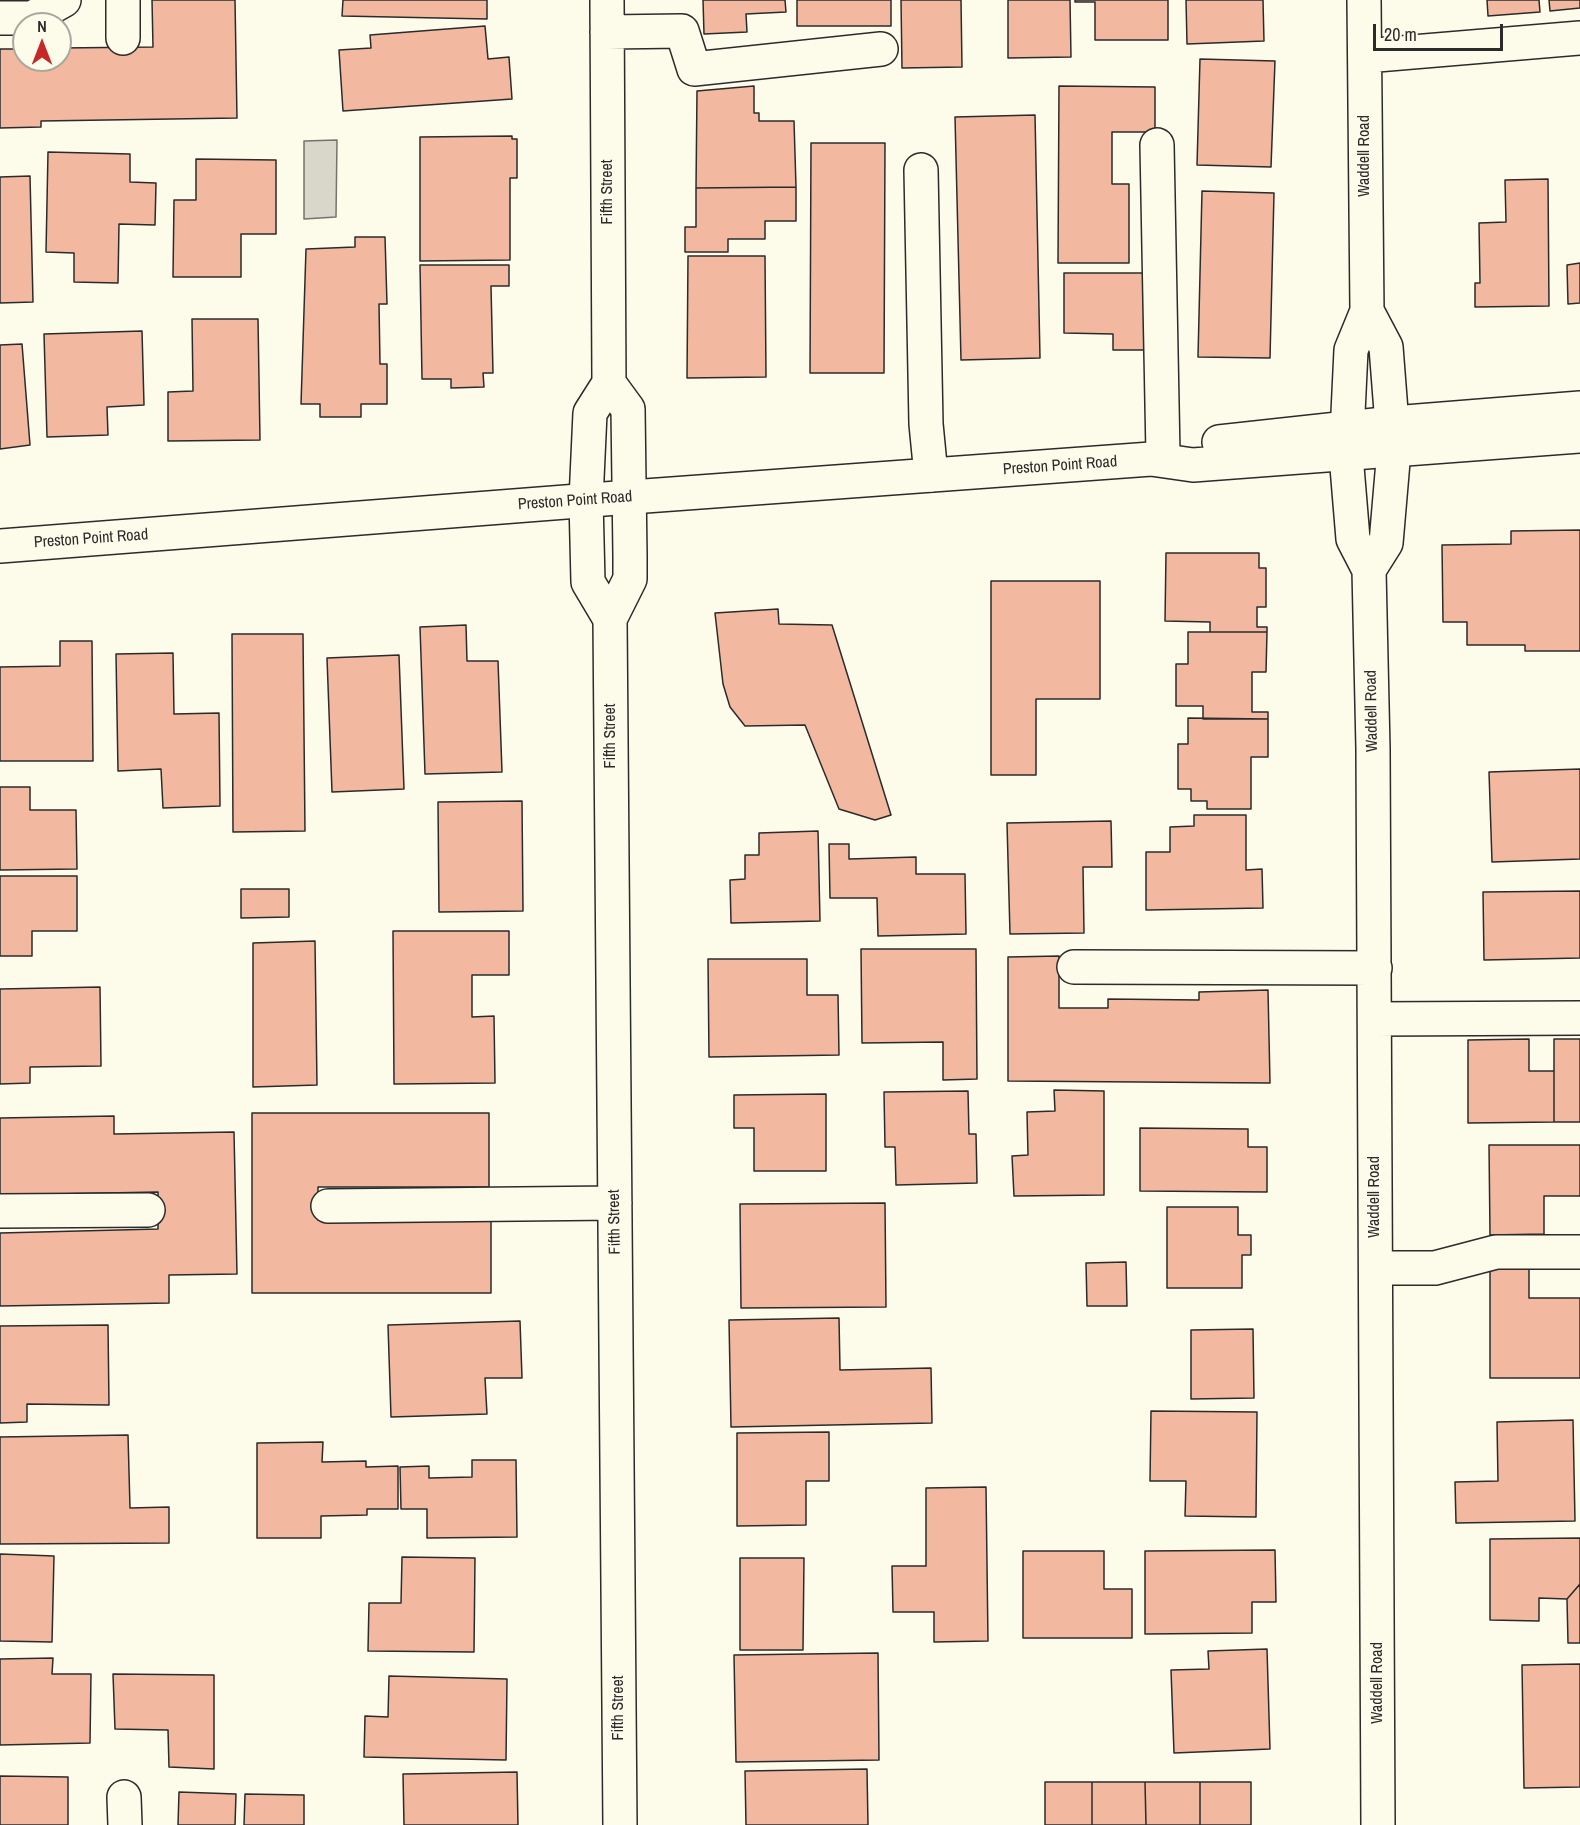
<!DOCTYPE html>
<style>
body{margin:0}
#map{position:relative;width:1580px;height:1825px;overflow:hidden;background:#fdfbea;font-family:"Archivo Narrow",sans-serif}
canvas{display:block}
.north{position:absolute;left:12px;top:12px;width:60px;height:60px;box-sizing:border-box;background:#fdfbea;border:2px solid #a9a89e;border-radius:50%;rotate:0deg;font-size:16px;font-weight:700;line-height:24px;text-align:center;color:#2b2b2b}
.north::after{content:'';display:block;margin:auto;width:21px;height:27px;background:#c62828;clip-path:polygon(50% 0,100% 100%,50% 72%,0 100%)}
.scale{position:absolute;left:1373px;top:24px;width:130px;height:27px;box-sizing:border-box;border:3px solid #2b2b2b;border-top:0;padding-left:8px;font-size:18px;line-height:21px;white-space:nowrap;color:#2b2b2b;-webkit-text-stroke:4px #fdfbea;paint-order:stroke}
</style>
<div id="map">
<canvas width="1580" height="1825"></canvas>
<div class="north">N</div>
<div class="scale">20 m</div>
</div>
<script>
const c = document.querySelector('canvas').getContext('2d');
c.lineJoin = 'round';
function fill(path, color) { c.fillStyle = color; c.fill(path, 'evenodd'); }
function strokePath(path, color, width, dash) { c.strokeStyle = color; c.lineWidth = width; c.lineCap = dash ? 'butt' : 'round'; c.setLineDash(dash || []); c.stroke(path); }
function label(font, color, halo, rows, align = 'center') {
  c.font = font + ' "Archivo Narrow",sans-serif'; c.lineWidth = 4.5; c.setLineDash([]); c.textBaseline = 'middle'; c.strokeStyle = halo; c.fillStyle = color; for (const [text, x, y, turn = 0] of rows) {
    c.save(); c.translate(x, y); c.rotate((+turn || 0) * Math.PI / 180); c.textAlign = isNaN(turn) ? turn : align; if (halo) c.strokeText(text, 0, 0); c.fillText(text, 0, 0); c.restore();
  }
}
const water = new Path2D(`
 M 337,140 L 336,217 L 304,219 L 304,141 Z`);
fill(water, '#d8d7c9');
strokePath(water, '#74746e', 1.5);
const building = new Path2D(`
 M 152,0 L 235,0 L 237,118 L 41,121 L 41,127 L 0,128 L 0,49 L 24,49 L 24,60 L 60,60 L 60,48 L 153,47 Z
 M 343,0 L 487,0 L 487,19 L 342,16 Z
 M 703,0 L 785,0 L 786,12 L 746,14 L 747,32 L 704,34 Z
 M 797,0 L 891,0 L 891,26 L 797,26 Z
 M 901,0 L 961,0 L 962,67 L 902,68 Z
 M 1008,0 L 1070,0 L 1071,57 L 1008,58 Z
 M 1075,0 L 1168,0 L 1168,40 L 1095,40 L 1095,2 L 1075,2 Z
 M 1186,0 L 1263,0 L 1264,41 L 1187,44 Z
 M 1487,0 L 1539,0 L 1540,12 L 1488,16 Z
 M 1549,0 L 1580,0 L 1580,8 L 1550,11 Z
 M 485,26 L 488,59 L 509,57 L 512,99 L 343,111 L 339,50 L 371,48 L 370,35 Z
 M 1200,59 L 1275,61 L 1271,167 L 1197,165 Z
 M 754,86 L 754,113 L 759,113 L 759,121 L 794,121 L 796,187 L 696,188 L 697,91 Z
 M 1059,86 L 1155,87 L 1155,132 L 1112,132 L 1112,184 L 1129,184 L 1129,263 L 1058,263 Z
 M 1035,115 L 1040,358 L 961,360 L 955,117 Z
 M 512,136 L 512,139 L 517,139 L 517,178 L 510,178 L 510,260 L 420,261 L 420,137 Z
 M 811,143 L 885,143 L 884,373 L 810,373 Z
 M 48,152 L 130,154 L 130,182 L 156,183 L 155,225 L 119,224 L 118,283 L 74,282 L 74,253 L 46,252 Z
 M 196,159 L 276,160 L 276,234 L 241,234 L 241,277 L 173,277 L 174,200 L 196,200 Z
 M 30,176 L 33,302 L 0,303 L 0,177 Z
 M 1548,179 L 1549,306 L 1475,307 L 1475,283 L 1480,283 L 1479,223 L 1506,222 L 1505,180 Z
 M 796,187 L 796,221 L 765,221 L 765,239 L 728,239 L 728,252 L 685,252 L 685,227 L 696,227 L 696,188 Z
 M 1202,191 L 1274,193 L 1270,358 L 1198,357 Z
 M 355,237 L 385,237 L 387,304 L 379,304 L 380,364 L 387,364 L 387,404 L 361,404 L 361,417 L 320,417 L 320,404 L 301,404 L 306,249 L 355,247 Z
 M 688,256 L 765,256 L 766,377 L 687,378 Z
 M 1580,263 L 1580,303 L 1568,304 L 1567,265 Z
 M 420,265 L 509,265 L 509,286 L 491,286 L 493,373 L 483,373 L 484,387 L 451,388 L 451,379 L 422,379 Z
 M 1064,273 L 1151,273 L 1151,350 L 1113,350 L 1113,334 L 1064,333 Z
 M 192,319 L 258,319 L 260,440 L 168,441 L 168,392 L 193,391 Z
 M 142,331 L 144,405 L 107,407 L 108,435 L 47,437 L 44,334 Z
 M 22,344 L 30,445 L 0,449 L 0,345 Z
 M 1580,530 L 1580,651 L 1525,651 L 1525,645 L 1467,645 L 1467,622 L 1443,622 L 1442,545 L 1511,544 L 1511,531 Z
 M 1166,553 L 1259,553 L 1259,568 L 1266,568 L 1266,607 L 1257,607 L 1257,627 L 1267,627 L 1267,632 L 1210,632 L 1210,622 L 1165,621 Z
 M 991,581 L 1100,581 L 1100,699 L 1036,699 L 1036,775 L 991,775 Z
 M 778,609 L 779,624 L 832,625 L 891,815 L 875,820 L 839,809 L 805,725 L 745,726 L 730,707 L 723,684 L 715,613 Z
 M 466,625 L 467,661 L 498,661 L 502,772 L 425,774 L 420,627 Z
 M 1188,632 L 1267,632 L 1266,672 L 1252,672 L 1252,712 L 1268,712 L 1268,719 L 1203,719 L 1203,706 L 1176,706 L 1176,664 L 1188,664 Z
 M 232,634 L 303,634 L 305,831 L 233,832 Z
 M 60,641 L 92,641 L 93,761 L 0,761 L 0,667 L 60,666 Z
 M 173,653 L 174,714 L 219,713 L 220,806 L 163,808 L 161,769 L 118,771 L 116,654 Z
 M 399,655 L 404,789 L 332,792 L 327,658 Z
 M 1188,718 L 1268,719 L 1268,757 L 1251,757 L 1251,809 L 1207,809 L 1207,801 L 1191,801 L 1191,789 L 1178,789 L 1178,744 L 1188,744 Z
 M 1580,769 L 1580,859 L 1492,862 L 1489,772 Z
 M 0,787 L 30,787 L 30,810 L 76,810 L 77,869 L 0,870 Z
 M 522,801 L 523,911 L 439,912 L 438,802 Z
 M 1194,815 L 1246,815 L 1246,870 L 1262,869 L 1263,908 L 1146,910 L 1146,852 L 1170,852 L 1170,827 L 1194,826 Z
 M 1111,821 L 1112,867 L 1083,867 L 1084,933 L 1010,934 L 1007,823 Z
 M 818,831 L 820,921 L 731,923 L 730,880 L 745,879 L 745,855 L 759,855 L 759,833 Z
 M 829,844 L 849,844 L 849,859 L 916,857 L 916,874 L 965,874 L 966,934 L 878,936 L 877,898 L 830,898 Z
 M 0,876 L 77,876 L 77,931 L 32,931 L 32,956 L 0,956 Z
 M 241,889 L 289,889 L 289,917 L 241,918 Z
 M 1580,891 L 1580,958 L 1484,960 L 1483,892 Z
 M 393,931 L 509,931 L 509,975 L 472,975 L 472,1017 L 494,1016 L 495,1083 L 394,1084 Z
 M 315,941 L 317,1085 L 253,1087 L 253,943 Z
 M 861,949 L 976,949 L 977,1079 L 943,1080 L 943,1042 L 862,1043 Z
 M 1059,956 L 1059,1008 L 1108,1008 L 1108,999 L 1199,1000 L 1199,992 L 1268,990 L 1270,1083 L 1008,1081 L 1008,957 Z
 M 708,959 L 807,959 L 807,995 L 838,995 L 839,1055 L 709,1057 Z
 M 100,987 L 101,1066 L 30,1067 L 30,1083 L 0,1084 L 0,989 Z
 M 1529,1039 L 1529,1071 L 1554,1071 L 1554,1122 L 1468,1123 L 1468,1040 Z
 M 1554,1039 L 1580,1039 L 1580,1122 L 1554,1122 Z
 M 1054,1090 L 1104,1091 L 1104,1195 L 1014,1196 L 1012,1156 L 1028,1155 L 1027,1112 L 1055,1111 Z
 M 968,1091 L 969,1134 L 976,1134 L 977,1183 L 896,1185 L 895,1147 L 885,1147 L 884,1092 Z
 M 826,1094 L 826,1171 L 754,1171 L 754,1128 L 734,1128 L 734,1095 Z
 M 252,1113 L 489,1113 L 489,1187 L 318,1187 L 318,1220 L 491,1220 L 491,1293 L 252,1293 Z
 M 114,1116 L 114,1134 L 234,1132 L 237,1274 L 169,1275 L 169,1303 L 0,1306 L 0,1233 L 158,1229 L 158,1192 L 0,1195 L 0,1118 Z
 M 1140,1128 L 1248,1129 L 1248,1147 L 1267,1147 L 1267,1192 L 1140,1191 Z
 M 1489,1145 L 1580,1145 L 1580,1196 L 1544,1196 L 1544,1234 L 1490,1235 Z
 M 885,1203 L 886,1307 L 741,1308 L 740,1204 Z
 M 1167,1207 L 1238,1207 L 1238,1235 L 1251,1235 L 1251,1255 L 1242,1255 L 1242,1288 L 1167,1288 Z
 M 1126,1262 L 1127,1306 L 1087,1306 L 1086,1263 Z
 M 1490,1269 L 1529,1269 L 1529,1298 L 1580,1298 L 1580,1378 L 1490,1378 Z
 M 839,1318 L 840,1370 L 931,1368 L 932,1423 L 731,1427 L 729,1320 Z
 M 520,1321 L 522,1378 L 485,1378 L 487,1414 L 391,1417 L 388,1325 Z
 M 108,1325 L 109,1405 L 27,1404 L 27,1422 L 0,1423 L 0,1326 Z
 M 1253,1329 L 1254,1398 L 1191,1399 L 1191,1330 Z
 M 1151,1411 L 1257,1412 L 1256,1517 L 1185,1516 L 1186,1481 L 1150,1481 Z
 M 1573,1420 L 1575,1521 L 1456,1523 L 1455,1482 L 1498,1481 L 1497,1422 Z
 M 829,1432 L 829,1481 L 806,1481 L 806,1525 L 737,1526 L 737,1433 Z
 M 128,1435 L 130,1508 L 169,1507 L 169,1543 L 0,1544 L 0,1437 Z
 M 323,1442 L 322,1462 L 366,1461 L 366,1467 L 398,1466 L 398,1509 L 367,1509 L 367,1515 L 321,1516 L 321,1538 L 257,1538 L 257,1443 Z
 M 472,1460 L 516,1460 L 517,1537 L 427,1538 L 427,1509 L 401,1509 L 400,1467 L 429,1466 L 429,1478 L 472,1477 Z
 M 986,1487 L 988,1641 L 934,1642 L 934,1612 L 893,1612 L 892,1566 L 926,1566 L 926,1488 Z
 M 1580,1538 L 1580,1584 L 1567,1599 L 1539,1598 L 1539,1621 L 1490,1620 L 1490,1539 Z
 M 1275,1550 L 1276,1602 L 1252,1602 L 1252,1633 L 1145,1634 L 1145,1551 Z
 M 1023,1551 L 1104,1551 L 1104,1589 L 1132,1589 L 1132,1638 L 1023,1638 Z
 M 0,1554 L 54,1556 L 52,1642 L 0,1641 Z
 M 402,1557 L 475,1558 L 474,1652 L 368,1651 L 369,1603 L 401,1603 Z
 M 740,1558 L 804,1558 L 803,1650 L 740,1650 Z
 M 1580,1584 L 1580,1643 L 1568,1643 L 1567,1599 Z
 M 1267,1649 L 1270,1749 L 1174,1753 L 1171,1670 L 1209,1669 L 1208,1651 Z
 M 878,1653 L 879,1760 L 736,1762 L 734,1655 Z
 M 53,1658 L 52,1674 L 91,1674 L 90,1743 L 0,1745 L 0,1659 Z
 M 1580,1664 L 1580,1787 L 1524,1788 L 1522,1665 Z
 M 113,1674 L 214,1675 L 214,1769 L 169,1767 L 168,1730 L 115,1729 Z
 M 389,1676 L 507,1679 L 506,1760 L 364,1757 L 365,1716 L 388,1717 Z
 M 867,1769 L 868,1825 L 746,1825 L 745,1771 Z
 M 517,1772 L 518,1825 L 404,1825 L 403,1774 Z
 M 0,1776 L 68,1777 L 68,1825 L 0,1825 Z
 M 1045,1782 L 1092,1782 L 1092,1825 L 1045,1825 Z
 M 1092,1782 L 1145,1782 L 1146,1825 L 1092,1825 Z
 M 1145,1782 L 1200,1782 L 1200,1825 L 1146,1825 Z
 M 1200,1782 L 1251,1782 L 1251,1825 L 1200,1825 Z
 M 179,1792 L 236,1794 L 235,1825 L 178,1825 Z
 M 245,1794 L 304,1795 L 304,1825 L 244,1825 Z`);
fill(building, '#f2b8a0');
strokePath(building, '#2b2b2b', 1.5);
const minor = new Path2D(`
 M 123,0 L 123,38
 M 607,0 L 609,383 L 590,413 L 586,500 L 588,582 L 610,619
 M 1364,0 L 1367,311 L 1351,350 L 1346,455 L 1353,539 L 1369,570 L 1373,749 L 1378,1825
 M 0,18 L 32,18 L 64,0
 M 607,32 L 682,31 L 694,69 L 881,49
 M 1365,56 L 1580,38
 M 1157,145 L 1163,455
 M 921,170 L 926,424 L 931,475
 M 1367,311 L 1386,347 L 1394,450 L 1386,543 L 1369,570
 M 609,383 L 628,409 L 630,556 L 630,579 L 610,619 L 620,1825
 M 1074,967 L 1375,968
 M 1375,1019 L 1580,1018
 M 328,1206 L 615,1203
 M 0,1211 L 148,1210
 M 1376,1268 L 1435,1268 L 1496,1252 L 1580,1252
 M 124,1797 L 125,1825`);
const major = new Path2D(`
 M 1219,442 L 1393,423 L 1580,408
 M 0,546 L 604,499 L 1151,459 L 1193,465 L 1580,436`);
strokePath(minor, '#2b2b2b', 36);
strokePath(major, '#2b2b2b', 36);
strokePath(minor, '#fdfbea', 33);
strokePath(major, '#fdfbea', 33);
label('16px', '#2b2b2b', '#fdfbea', [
 ["Waddell Road",1365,156,-90],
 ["Fifth Street",608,192,-90],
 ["Preston Point Road",1060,466,-4],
 ["Preston Point Road",575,501,-4],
 ["Preston Point Road",91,539,-4],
 ["Waddell Road",1372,711,-91],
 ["Fifth Street",611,736,-90],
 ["Waddell Road",1375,1197,-90],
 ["Fifth Street",615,1222,-91],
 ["Waddell Road",1378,1683,-90],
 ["Fifth Street",619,1708,-90]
]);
</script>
